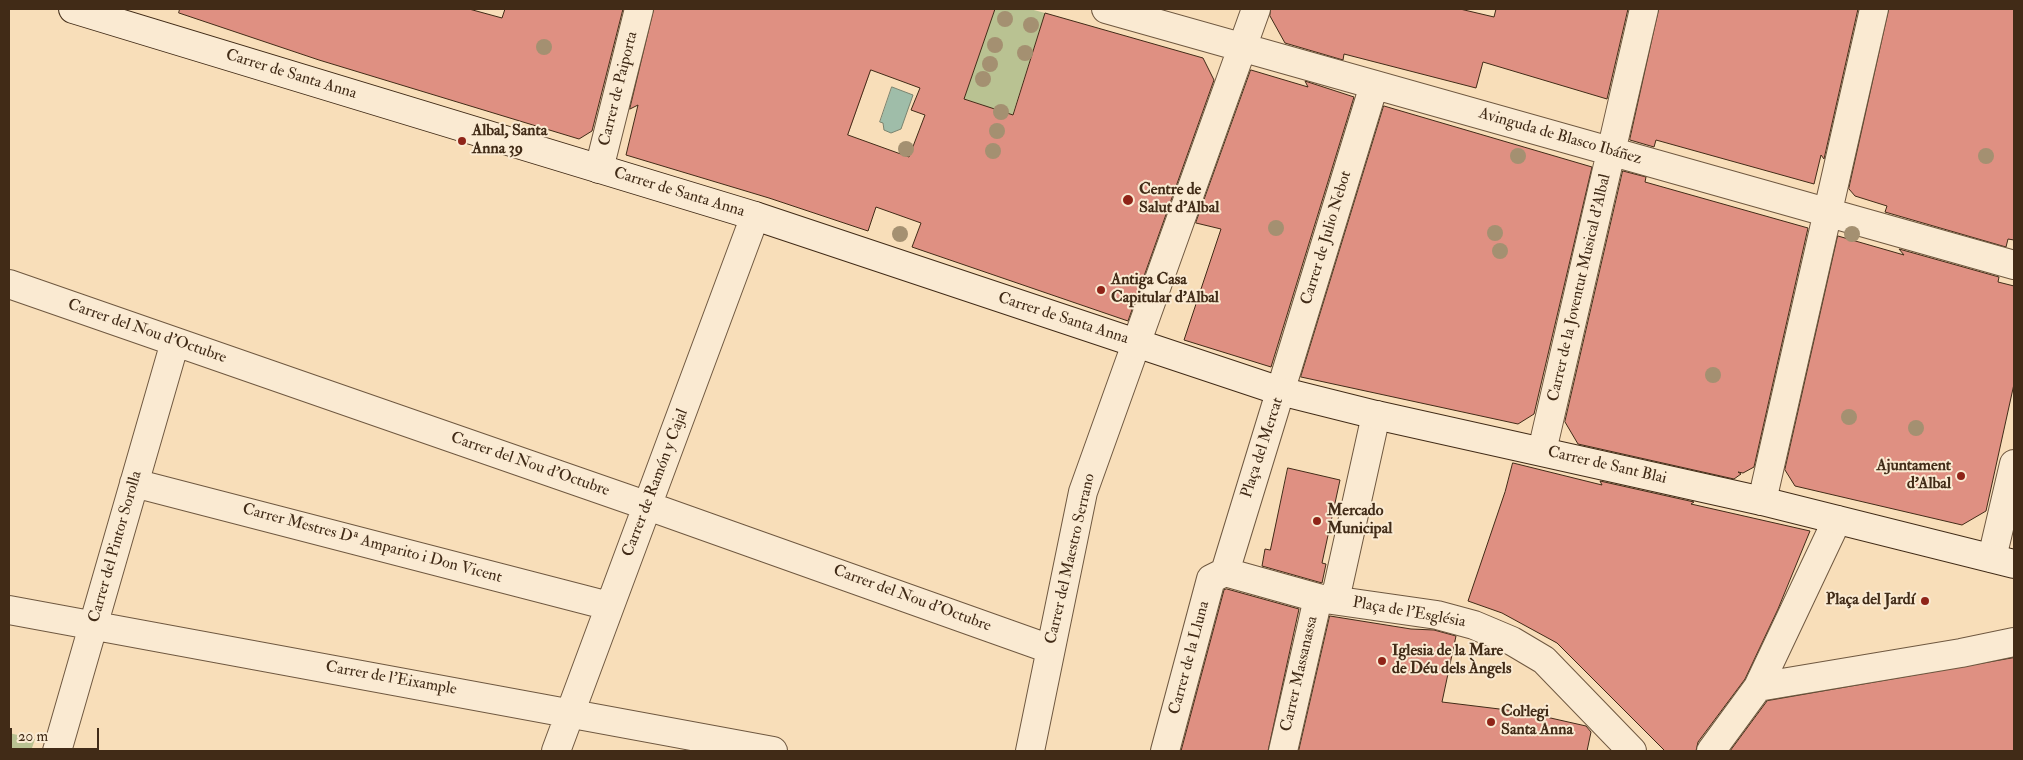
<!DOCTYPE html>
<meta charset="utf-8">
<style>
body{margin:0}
#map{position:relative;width:2023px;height:760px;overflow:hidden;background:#f8deb9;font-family:"IM FELL Double Pica",serif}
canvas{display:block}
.frame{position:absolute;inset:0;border:10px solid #412b17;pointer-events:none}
.scale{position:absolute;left:10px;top:728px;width:89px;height:22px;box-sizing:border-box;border:2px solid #412b17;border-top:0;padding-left:6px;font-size:15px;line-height:18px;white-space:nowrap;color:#412b17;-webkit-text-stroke:4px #faead2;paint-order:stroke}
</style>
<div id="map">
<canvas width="2023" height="760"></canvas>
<div class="frame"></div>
<div class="scale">20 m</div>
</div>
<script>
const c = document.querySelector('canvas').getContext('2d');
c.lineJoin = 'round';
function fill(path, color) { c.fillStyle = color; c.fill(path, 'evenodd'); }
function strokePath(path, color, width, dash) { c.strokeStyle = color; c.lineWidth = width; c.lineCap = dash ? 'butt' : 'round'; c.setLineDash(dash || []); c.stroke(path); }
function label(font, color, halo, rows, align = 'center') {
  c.font = font + ' "IM FELL Double Pica",serif'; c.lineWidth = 4; c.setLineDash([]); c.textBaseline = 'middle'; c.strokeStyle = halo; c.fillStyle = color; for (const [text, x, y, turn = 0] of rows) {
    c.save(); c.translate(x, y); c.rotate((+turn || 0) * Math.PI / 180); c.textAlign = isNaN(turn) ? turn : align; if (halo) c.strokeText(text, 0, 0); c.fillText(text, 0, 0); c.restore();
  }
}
fill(new Path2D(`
 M 995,9 L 1030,9 L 1045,13 L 999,157 L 978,123 L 983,105 L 964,99 Z
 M 9,733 L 35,739 L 31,751 L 9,751 Z`), '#b9c292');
const water = new Path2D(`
 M 892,87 L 913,95 L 901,129 L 891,133 L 884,130 L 883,123 L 880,122 Z`);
fill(water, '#9fbda9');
strokePath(water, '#79836f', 1);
const building = new Path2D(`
 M 180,9 L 469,9 L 502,18 L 505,9 L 623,9 L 592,131 L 579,139 L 319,60 L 179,13 Z
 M 654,9 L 995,9 L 964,99 L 1013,115 L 1045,13 L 1203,58 L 1214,80 L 1128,321 L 912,247 L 921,223 L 876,207 L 868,231 L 769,198 L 626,155 L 638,105 L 630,109 ZM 871,70 L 920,88 L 911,110 L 925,115 L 909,157 L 848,135 Z
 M 1271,9 L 1460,9 L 1494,17 L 1496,9 L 1628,9 L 1607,99 L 1483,62 L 1476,88 L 1344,54 L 1343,60 L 1285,43 L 1270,16 Z
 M 1659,9 L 1858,9 L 1824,159 L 1821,155 L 1814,184 L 1656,140 L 1654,147 L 1630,140 Z
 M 1889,9 L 2014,9 L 2014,240 L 2008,239 L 2006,247 L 1885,212 L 1887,206 L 1855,196 L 1849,189 Z
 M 1251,70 L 1308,87 L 1305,81 L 1354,97 L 1271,367 L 1184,340 L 1221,229 L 1196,223 Z
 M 1384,106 L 1592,167 L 1534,414 L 1518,424 L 1301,377 Z
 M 1623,171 L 1646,177 L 1645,182 L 1808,228 L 1754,467 L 1743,473 L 1738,472 L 1741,474 L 1734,479 L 1578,444 L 1565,422 Z
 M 1838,236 L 1904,255 L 1899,249 L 1999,277 L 1998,282 L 2014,286 L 2014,384 L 1986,511 L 1962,525 L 1795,486 L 1785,470 Z
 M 1513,463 L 1602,485 L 1600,481 L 1694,502 L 1691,504 L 1810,531 L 1778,609 L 1745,679 L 1698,742 L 1696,751 L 1665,751 L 1557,643 L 1502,613 L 1468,601 L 1505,492 Z
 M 1288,468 L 1340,480 L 1322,563 L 1326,564 L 1322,583 L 1262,566 L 1265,549 L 1270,550 Z
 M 1227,589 L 1299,609 L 1268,751 L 1181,751 L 1224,590 Z
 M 1330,616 L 1411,629 L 1434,630 L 1456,636 L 1442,702 L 1524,712 L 1586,726 L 1591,732 L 1587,751 L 1299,751 Z
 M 2014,658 L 2014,751 L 1730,751 L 1767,701 Z`);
fill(building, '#df9082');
strokePath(building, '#412b17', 1);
const street = new Path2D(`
 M 1106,9 L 2014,265
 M 599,169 L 639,9
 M 9,284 L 648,506 L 1050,649
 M 1542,451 L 1644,9
 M 134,483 L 609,606
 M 1762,501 L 1874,9
 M 1992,558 L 2014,464
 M 1225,572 L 1374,85
 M 1225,572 L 1318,598 L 1437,615 L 1474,625 L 1512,641 L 1544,660 L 1632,751
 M 1335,600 L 1376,415
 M 9,610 L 773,751
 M 1758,687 L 1961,653 L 2014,642
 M 57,751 L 175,342
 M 556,751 L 755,216
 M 1030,751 L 1083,492 L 1256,9
 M 1165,751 L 1211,579 L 1225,572
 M 1283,751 L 1318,598
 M 1711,751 L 1758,687 L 1837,520`);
const secondary = new Path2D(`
 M 73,9 L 755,216 L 1280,391 L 1376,415 L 1762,501 L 2014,564`);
strokePath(street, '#6f5840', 30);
strokePath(secondary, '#412b17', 30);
strokePath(street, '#faead2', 28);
strokePath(secondary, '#faead2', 28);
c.fillStyle = '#a49071';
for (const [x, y] of [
 [1005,19],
 [1031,25],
 [995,45],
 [544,47],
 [1025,53],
 [990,64],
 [983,79],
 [1001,112],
 [997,131],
 [906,149],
 [993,151],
 [1518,156],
 [1986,156],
 [1276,228],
 [1495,233],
 [900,234],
 [1852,234],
 [1500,251],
 [1713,375],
 [1849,417],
 [1916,428]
]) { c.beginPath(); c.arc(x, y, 8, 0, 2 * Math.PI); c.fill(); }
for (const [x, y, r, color] of [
 [462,141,5,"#8f2418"],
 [1128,200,6,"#8f2418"],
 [1101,290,5,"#8f2418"],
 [1961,476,5,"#8f2418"],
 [1317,521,5,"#8f2418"],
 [1925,601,5,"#8f2418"],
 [1382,661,5,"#8f2418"],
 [1491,722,5,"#8f2418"]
]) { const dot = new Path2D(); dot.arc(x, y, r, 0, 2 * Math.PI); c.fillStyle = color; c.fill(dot); strokePath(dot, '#faead2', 2); }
label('16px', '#412b17', '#faead2', [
 ["Carrer de Santa Anna",291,75,17],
 ["Carrer de Paiporta",619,89,-76],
 ["Avinguda de Blasco Ibáñez",1560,137,16],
 ["Carrer de Santa Anna",679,193,17],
 ["Carrer de Julio Nebot",1327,238,-73],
 ["Carrer de la Joventut Musical d'Albal",1580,288,-77],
 ["Carrer de Santa Anna",1063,319,18],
 ["Carrer del Nou d'Octubre",147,332,19],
 ["Plaça del Mercat",1263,448,-72],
 ["Carrer del Nou d'Octubre",530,465,19],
 ["Carrer de Sant Blai",1607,466,13],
 ["Carrer de Ramón y Cajal",656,483,-69],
 ["Carrer Mestres Dª Amparito i Don Vicent",372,544,15],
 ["Carrer del Pintor Sorolla",116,547,-74],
 ["Carrer del Maestro Serrano",1071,559,-77],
 ["Carrer del Nou d'Octubre",912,599,20],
 ["Plaça de l'Església",1409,613,10],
 ["Carrer de la Lluna",1190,658,-75],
 ["Carrer Massanassa",1300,674,-77],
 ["Carrer de l'Eixample",391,679,10]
]);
label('bold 16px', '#412b17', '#faead2', [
 ["Albal, Santa",472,132],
 ["Anna 39",472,150],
 ["Centre de",1139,191],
 ["Salut d'Albal",1139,209],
 ["Antiga Casa",1111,281],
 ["Capitular d'Albal",1111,299],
 ["Ajuntament",1951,467,"right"],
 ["d'Albal",1951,485,"right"],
 ["Mercado",1327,512],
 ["Municipal",1327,530],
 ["Plaça del Jardí",1915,601,"right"],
 ["Iglesia de la Mare",1392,652],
 ["de Déu dels Àngels",1392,670],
 ["Col·legi",1501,713],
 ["Santa Anna",1501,731]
], 'left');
</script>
